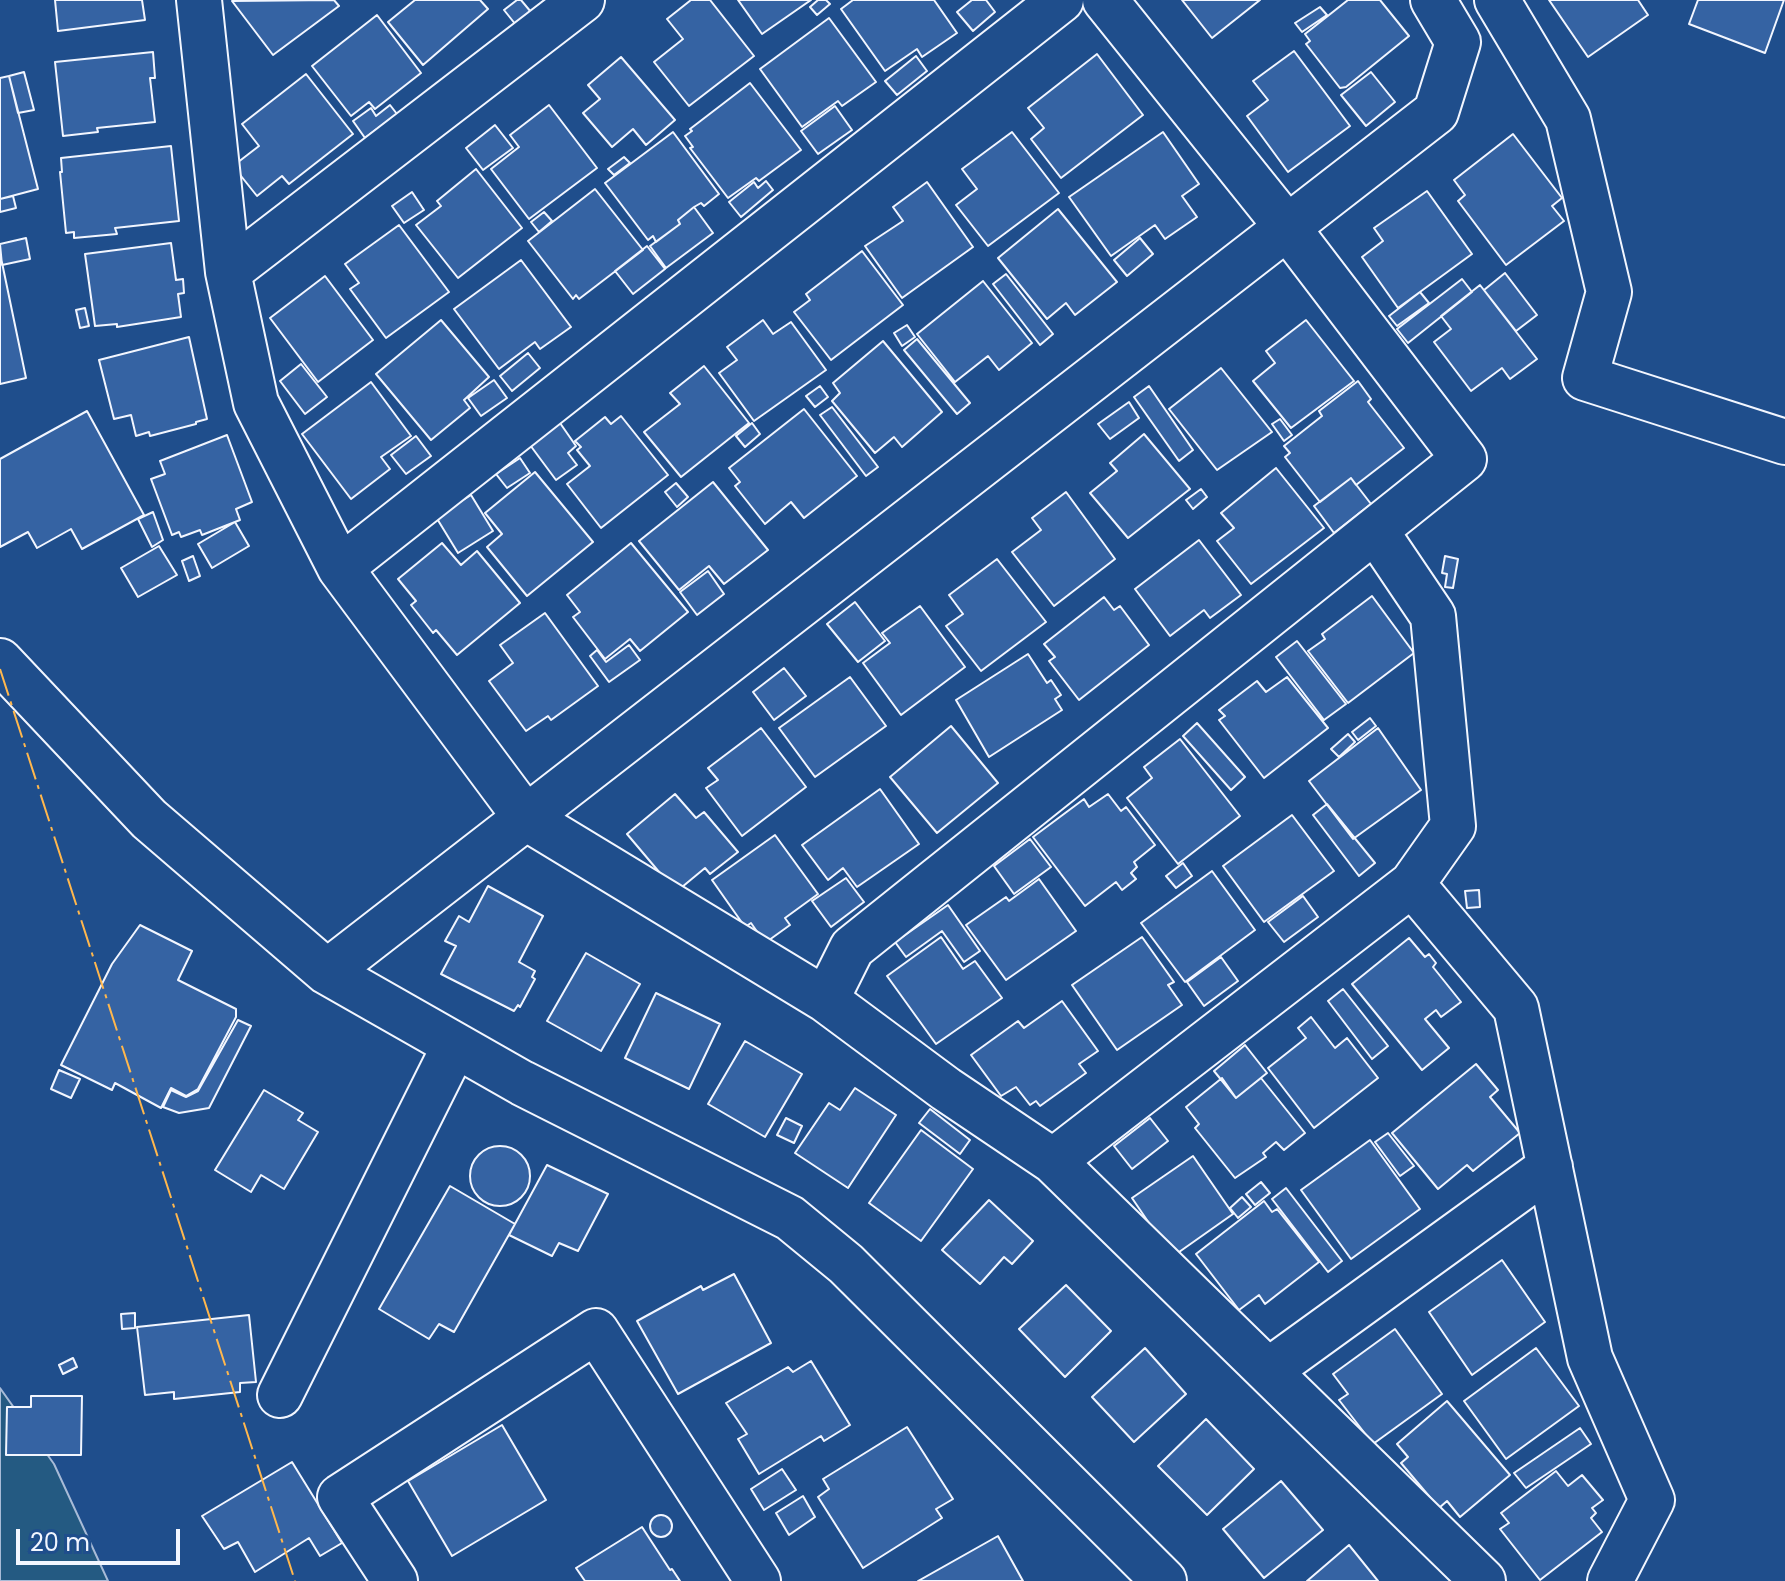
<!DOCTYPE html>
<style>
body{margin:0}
#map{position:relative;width:1785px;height:1581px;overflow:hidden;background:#1f4e8c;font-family:Poppins,sans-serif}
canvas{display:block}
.scale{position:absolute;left:16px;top:1529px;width:164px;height:36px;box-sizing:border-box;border:4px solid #f2f6ff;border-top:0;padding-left:10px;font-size:24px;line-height:28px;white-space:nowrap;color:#f2f6ff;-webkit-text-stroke:6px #1f4e8c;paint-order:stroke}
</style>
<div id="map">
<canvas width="1785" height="1581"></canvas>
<div class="scale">20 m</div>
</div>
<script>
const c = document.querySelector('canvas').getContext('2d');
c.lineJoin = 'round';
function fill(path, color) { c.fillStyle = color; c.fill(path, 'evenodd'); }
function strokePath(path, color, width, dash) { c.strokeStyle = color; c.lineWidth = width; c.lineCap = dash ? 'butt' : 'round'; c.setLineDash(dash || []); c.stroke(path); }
const green = new Path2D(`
 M 0,1388 L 54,1464 L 108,1581 L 0,1581 Z`);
fill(green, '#245a82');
strokePath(green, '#a8bbd7', 2);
const building = new Path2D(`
 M 55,0 L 142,0 L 145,20 L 58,31 Z
 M 334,0 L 339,6 L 273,55 L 232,1 Z
 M 415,0 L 480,0 L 488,9 L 423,65 L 388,22 Z
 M 517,0 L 521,0 L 531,12 L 516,25 L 504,10 Z
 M 691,0 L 710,0 L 754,56 L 689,106 L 654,62 L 683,39 L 667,19 Z
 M 738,0 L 811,0 L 762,34 Z
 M 818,0 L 826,0 L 830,4 L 817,15 L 810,7 Z
 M 853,0 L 934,0 L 957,33 L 922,57 L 917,49 L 885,71 L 841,9 Z
 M 972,0 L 986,0 L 995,12 L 973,31 L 957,12 Z
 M 1182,0 L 1260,0 L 1212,38 Z
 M 1348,0 L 1380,0 L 1409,36 L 1346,87 L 1340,88 L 1306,44 L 1310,41 L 1305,34 Z
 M 1549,0 L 1638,0 L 1648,15 L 1588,57 Z
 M 1698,0 L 1784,0 L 1765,53 L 1689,24 Z
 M 1320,7 L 1327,15 L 1302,32 L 1295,23 Z
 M 377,15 L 421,73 L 375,109 L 369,102 L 351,116 L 312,66 Z
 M 829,18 L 876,82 L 842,106 L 838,101 L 802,127 L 760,69 Z
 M 1294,51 L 1350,126 L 1288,172 L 1247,116 L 1268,100 L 1253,81 Z
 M 153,52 L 155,78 L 150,78 L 155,122 L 97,128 L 98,132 L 63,136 L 55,62 Z
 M 1097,54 L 1143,115 L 1061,178 L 1031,139 L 1044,128 L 1028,108 Z
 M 916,56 L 927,71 L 897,95 L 885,81 Z
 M 621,57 L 675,120 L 646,145 L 633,129 L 612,147 L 583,113 L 600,99 L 588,85 Z
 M 24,72 L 34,110 L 18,113 L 9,76 Z
 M 1371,72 L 1395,102 L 1366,126 L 1341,95 Z
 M 306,74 L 353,134 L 289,184 L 282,176 L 257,196 L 233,166 L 259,146 L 242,124 Z
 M 9,76 L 38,189 L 0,199 L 0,78 Z
 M 750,83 L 801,150 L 759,181 L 756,178 L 728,198 L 690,148 L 693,147 L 685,136 L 692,131 L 690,129 Z
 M 390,105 L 397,114 L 365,138 L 353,121 L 371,108 L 376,116 Z
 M 549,105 L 597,168 L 529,219 L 491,169 L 519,147 L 510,135 Z
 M 835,106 L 852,130 L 818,154 L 801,131 Z
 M 495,125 L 513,148 L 483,170 L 466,148 Z
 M 673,132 L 719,194 L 704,206 L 701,203 L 694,207 L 678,220 L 680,224 L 656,242 L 653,236 L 648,240 L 605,183 Z
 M 1012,132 L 1059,193 L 988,246 L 956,205 L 977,189 L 962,169 Z
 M 1163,132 L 1199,184 L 1182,196 L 1197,217 L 1165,239 L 1155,225 L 1111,256 L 1069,197 Z
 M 1513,134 L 1562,198 L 1552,206 L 1564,221 L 1506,265 L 1458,201 L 1465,195 L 1454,180 Z
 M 171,146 L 179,221 L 115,228 L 117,234 L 74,238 L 74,232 L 66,233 L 60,172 L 62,172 L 61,158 Z
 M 624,157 L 630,163 L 614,175 L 608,169 Z
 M 476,169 L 522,228 L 458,278 L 416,225 L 441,206 L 437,201 Z
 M 766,181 L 773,190 L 741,217 L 729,202 L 754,182 L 758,188 Z
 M 927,182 L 973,247 L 902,298 L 865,246 L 903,221 L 893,207 Z
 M 595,189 L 643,250 L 579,299 L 576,295 L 573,299 L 528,241 Z
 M 1427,191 L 1472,254 L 1398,308 L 1362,257 L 1383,241 L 1374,228 Z
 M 412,192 L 424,210 L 404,223 L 392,206 Z
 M 13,196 L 16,208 L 0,212 L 0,199 Z
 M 694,207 L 713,233 L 666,268 L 650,246 L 680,224 L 678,220 Z
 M 1058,209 L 1117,282 L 1075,315 L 1066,303 L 1047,319 L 998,258 Z
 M 544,212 L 552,221 L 539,232 L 531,222 Z
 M 399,225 L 449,292 L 386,338 L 350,289 L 359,283 L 345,264 Z
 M 26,238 L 30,259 L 2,265 L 0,244 Z
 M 1140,238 L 1153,254 L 1127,276 L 1114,260 Z
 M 171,243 L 176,280 L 183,279 L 184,293 L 178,294 L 181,317 L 117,327 L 117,324 L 95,326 L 85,254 Z
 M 647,246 L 665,269 L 633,294 L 615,271 Z
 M 862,251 L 903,305 L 831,360 L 794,312 L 810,300 L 806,294 Z
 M 0,253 L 26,378 L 0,384 Z
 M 521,260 L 571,327 L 540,349 L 535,342 L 499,369 L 454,309 Z
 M 1505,273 L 1537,315 L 1516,331 L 1484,290 Z
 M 1006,274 L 1053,334 L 1040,345 L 993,284 Z
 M 325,276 L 373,340 L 318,382 L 270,318 Z
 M 1462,279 L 1472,292 L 1408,343 L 1397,329 Z
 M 983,281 L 1032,343 L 999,370 L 988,356 L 955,382 L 917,334 Z
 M 1480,285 L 1537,359 L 1510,379 L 1502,368 L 1471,391 L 1434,342 L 1451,329 L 1441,316 Z
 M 1420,292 L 1429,303 L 1397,326 L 1389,316 Z
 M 85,308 L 89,326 L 80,328 L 76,310 Z
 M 441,320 L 489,377 L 464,400 L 470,408 L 431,440 L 376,374 Z
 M 763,320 L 773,334 L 791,322 L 826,370 L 754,421 L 719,373 L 737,360 L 727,347 Z
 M 1306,320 L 1354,381 L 1291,428 L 1253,381 L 1275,363 L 1266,351 Z
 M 907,325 L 915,337 L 902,346 L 894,333 Z
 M 189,337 L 207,419 L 196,422 L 196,424 L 150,436 L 149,432 L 136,436 L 131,415 L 114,419 L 99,360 Z
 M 917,339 L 970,403 L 957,414 L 904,350 Z
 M 883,341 L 942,412 L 902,447 L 894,437 L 875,453 L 832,401 L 840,393 L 833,383 Z
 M 528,353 L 540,368 L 512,391 L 500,376 Z
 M 301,364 L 327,397 L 305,414 L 280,381 Z
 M 704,366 L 749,423 L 681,477 L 644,432 L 680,404 L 670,393 Z
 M 1221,368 L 1272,432 L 1217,470 L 1169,409 Z
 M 494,380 L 507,398 L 481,416 L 468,398 Z
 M 1358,381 L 1371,399 L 1368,402 L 1404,448 L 1356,485 L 1351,478 L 1320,502 L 1285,457 L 1290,453 L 1284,446 L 1322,416 L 1319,411 Z
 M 371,382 L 411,436 L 381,457 L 390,469 L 351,499 L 302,434 Z
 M 820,386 L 828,397 L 815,407 L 806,396 Z
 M 1149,386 L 1193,450 L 1179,461 L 1134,397 Z
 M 1129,402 L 1139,418 L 1110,439 L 1098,424 Z
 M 832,407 L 878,467 L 866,476 L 820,415 Z
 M 804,409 L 857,476 L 804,518 L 791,502 L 765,524 L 735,486 L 740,482 L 729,468 Z
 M 87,411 L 144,515 L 82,549 L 71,529 L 37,548 L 28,532 L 0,547 L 0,459 Z
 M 621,416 L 668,475 L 601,528 L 567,484 L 590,466 L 577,450 L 581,447 L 575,441 L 605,417 L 611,424 Z
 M 1280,419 L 1292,435 L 1284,441 L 1272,424 Z
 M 560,423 L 576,446 L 568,453 L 577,465 L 556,480 L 530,445 Z
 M 752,423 L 760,434 L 745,447 L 736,436 Z
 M 1144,434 L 1190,489 L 1128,538 L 1090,493 L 1117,471 L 1110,463 Z
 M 227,435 L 252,502 L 236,509 L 240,520 L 202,535 L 200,530 L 181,537 L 179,532 L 172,535 L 151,479 L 165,474 L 160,461 Z
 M 416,436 L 431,456 L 406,474 L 391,455 Z
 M 520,458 L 530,473 L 507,488 L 496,474 Z
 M 1276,468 L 1324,528 L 1251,584 L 1217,541 L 1234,528 L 1221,513 Z
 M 535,472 L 593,542 L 527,596 L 487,547 L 502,534 L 485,513 Z
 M 1351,478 L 1371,504 L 1334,533 L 1314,506 Z
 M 713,482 L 768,550 L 724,584 L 709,566 L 679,590 L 639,541 Z
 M 676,483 L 688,497 L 677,507 L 665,492 Z
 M 1201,489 L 1207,497 L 1193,509 L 1186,500 Z
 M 1066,492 L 1115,559 L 1054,606 L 1012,552 L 1041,530 L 1032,518 Z
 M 471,495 L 493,531 L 458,553 L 436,517 Z
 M 153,512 L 163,540 L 152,547 L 138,519 Z
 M 235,522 L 249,546 L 212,568 L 198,544 Z
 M 1199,540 L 1241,595 L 1210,618 L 1204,610 L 1170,636 L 1135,589 Z
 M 442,543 L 461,565 L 477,551 L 520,603 L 457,655 L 436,630 L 433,633 L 411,605 L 416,601 L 398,579 Z
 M 631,543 L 688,612 L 640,651 L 630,639 L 605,659 L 573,617 L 580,612 L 567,595 Z
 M 159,546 L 177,575 L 138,597 L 121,568 Z
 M 193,556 L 200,576 L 189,581 L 182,561 Z
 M 1445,556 L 1458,559 L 1453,588 L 1445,587 L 1447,574 L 1442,573 Z
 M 997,559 L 1046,622 L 981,671 L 946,626 L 963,614 L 949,595 Z
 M 708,571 L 724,594 L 697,615 L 680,592 Z
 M 1372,596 L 1414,653 L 1348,703 L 1308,651 L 1325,639 L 1322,634 Z
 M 1104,597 L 1114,610 L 1120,606 L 1149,645 L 1079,700 L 1049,661 L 1055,657 L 1044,644 Z
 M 855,602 L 885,641 L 858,662 L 827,624 Z
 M 920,606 L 965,667 L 901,715 L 863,663 L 890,643 L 882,633 Z
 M 545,613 L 598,686 L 551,720 L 548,716 L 526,731 L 489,681 L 513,663 L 500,645 Z
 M 1297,641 L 1346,704 L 1324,720 L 1276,657 Z
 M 629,645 L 640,660 L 609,682 L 590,656 L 597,650 L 606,662 Z
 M 1028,654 L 1047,683 L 1051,680 L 1061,695 L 1055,699 L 1062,710 L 989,757 L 956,700 Z
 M 784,668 L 806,696 L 774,720 L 753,692 Z
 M 850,677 L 886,726 L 815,777 L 779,728 Z
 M 1287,677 L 1328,728 L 1264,778 L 1219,720 L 1225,716 L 1219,710 L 1257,681 L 1266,692 Z
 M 1370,718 L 1376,726 L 1358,740 L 1352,732 Z
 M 1197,723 L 1245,777 L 1231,790 L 1183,736 Z
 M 951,726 L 998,783 L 937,833 L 890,777 Z
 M 761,728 L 806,787 L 742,836 L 706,788 L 718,780 L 708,768 Z
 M 1378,728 L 1421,790 L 1353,839 L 1309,781 Z
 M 1348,734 L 1355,742 L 1339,757 L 1331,749 Z
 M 1180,739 L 1240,816 L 1178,864 L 1127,798 L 1152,778 L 1144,767 Z
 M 880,789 L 919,844 L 857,887 L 843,868 L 828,880 L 802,845 Z
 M 675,794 L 696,818 L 704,812 L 738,852 L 710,874 L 705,868 L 676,892 L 627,834 Z
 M 1108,794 L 1121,811 L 1126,807 L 1155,845 L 1134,862 L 1137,867 L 1131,873 L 1136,879 L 1122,890 L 1116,882 L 1085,906 L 1033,837 L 1084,799 L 1089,807 Z
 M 1327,804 L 1375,863 L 1359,876 L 1313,815 Z
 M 1292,815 L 1334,871 L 1264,922 L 1223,866 Z
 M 775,835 L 818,894 L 785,918 L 790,925 L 765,943 L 751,923 L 745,927 L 712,880 Z
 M 1030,839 L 1051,867 L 1014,894 L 994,866 Z
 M 1183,863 L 1192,876 L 1176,888 L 1166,876 Z
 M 1212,871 L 1255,930 L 1185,982 L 1141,923 Z
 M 846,878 L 864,902 L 831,927 L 812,901 Z
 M 1039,879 L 1076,931 L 1006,980 L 966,925 L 1006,897 L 1009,901 Z
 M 488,886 L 543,916 L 519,962 L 535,971 L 532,977 L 535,979 L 520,1007 L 518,1005 L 514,1011 L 441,974 L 456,946 L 445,941 L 459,916 L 469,922 Z
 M 1479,890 L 1480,907 L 1467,908 L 1465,891 Z
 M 1303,896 L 1318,917 L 1284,942 L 1268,922 Z
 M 948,905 L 980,951 L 964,962 L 942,931 L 906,957 L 895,942 Z
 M 140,925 L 192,951 L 178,980 L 236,1009 L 236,1017 L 198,1089 L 186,1096 L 171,1088 L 161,1108 L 115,1083 L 112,1090 L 61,1065 L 112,964 Z
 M 941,937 L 963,969 L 975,961 L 1002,998 L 936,1044 L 887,976 Z
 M 1142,937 L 1174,982 L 1168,985 L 1182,1005 L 1117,1050 L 1072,985 Z
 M 1409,938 L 1425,957 L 1429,954 L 1436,963 L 1433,967 L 1461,1002 L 1441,1017 L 1436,1010 L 1425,1019 L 1449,1048 L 1422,1070 L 1352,984 Z
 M 586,953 L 640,984 L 601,1051 L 547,1021 Z
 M 1221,957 L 1238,981 L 1204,1006 L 1187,982 Z
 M 1343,989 L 1388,1046 L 1372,1059 L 1328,1001 Z
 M 656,993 L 720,1024 L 689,1089 L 625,1058 Z
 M 1062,1001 L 1098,1051 L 1079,1064 L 1086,1073 L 1040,1106 L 1036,1101 L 1030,1105 L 1016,1087 L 1001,1096 L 971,1055 L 1018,1021 L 1024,1028 Z
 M 1311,1017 L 1335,1048 L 1347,1038 L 1378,1078 L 1314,1128 L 1268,1068 L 1306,1038 L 1298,1028 Z
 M 238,1020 L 251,1026 L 209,1108 L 179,1113 L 163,1107 L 171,1090 L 186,1097 L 198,1091 Z
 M 745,1041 L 802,1074 L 765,1137 L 708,1104 Z
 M 1245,1045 L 1267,1073 L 1236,1098 L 1214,1071 Z
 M 1476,1064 L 1498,1090 L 1490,1097 L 1520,1133 L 1473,1171 L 1467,1165 L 1438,1189 L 1392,1133 Z
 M 59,1070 L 80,1079 L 71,1098 L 51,1089 Z
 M 1222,1078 L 1236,1098 L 1261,1078 L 1305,1133 L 1284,1150 L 1276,1142 L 1263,1153 L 1266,1157 L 1235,1178 L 1195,1128 L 1199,1124 L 1186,1107 Z
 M 855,1088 L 896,1115 L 848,1188 L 795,1153 L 829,1103 L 840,1110 Z
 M 264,1090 L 303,1113 L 298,1120 L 318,1132 L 284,1189 L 261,1175 L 251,1192 L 215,1170 Z
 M 930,1109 L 970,1140 L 960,1154 L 919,1123 Z
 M 786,1118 L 802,1126 L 794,1143 L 777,1135 Z
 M 1150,1118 L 1168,1141 L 1132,1169 L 1114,1146 Z
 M 921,1130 L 973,1169 L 921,1241 L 869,1203 Z
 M 1388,1133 L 1414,1166 L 1400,1176 L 1375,1142 Z
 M 1370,1140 L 1420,1209 L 1351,1259 L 1301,1190 Z
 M470 1176a30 30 0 1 1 60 0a30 30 0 1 1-60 0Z
 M 1193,1156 L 1233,1214 L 1172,1257 L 1132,1198 Z
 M 547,1165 L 608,1194 L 578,1251 L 559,1243 L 552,1256 L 509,1235 Z
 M 1261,1182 L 1270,1193 L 1255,1205 L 1246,1194 Z
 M 450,1186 L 515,1224 L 454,1332 L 439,1324 L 429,1339 L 379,1309 Z
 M 1286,1188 L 1342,1261 L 1328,1272 L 1272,1199 Z
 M 1242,1197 L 1251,1207 L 1238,1218 L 1230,1208 Z
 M 989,1200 L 1033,1241 L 1012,1264 L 1004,1257 L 980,1284 L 942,1250 Z
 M 1264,1201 L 1272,1212 L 1277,1209 L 1319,1262 L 1265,1304 L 1259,1295 L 1239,1310 L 1196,1254 Z
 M 1502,1260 L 1545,1322 L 1472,1375 L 1429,1312 Z
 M 734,1274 L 771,1343 L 678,1394 L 637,1321 L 701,1286 L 703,1290 Z
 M 1066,1285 L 1111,1331 L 1065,1377 L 1019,1329 Z
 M 135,1313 L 135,1328 L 122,1329 L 121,1314 Z
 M 249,1315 L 256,1382 L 240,1383 L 240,1392 L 174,1399 L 174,1392 L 145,1395 L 137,1327 Z
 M 1395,1329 L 1442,1394 L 1373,1444 L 1339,1400 L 1348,1394 L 1333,1374 Z
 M 1145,1348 L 1186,1394 L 1134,1442 L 1092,1397 Z
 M 1536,1348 L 1579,1406 L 1506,1459 L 1464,1401 Z
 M 73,1358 L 77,1367 L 63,1374 L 59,1365 Z
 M 811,1361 L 850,1425 L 824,1441 L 821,1436 L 759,1474 L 738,1439 L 747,1434 L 726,1403 L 788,1367 L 793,1372 Z
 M 31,1396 L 82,1396 L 81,1455 L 6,1455 L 7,1407 L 31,1407 Z
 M 1447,1401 L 1510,1475 L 1460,1517 L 1447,1501 L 1439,1508 L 1401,1463 L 1408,1457 L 1397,1444 Z
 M 1206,1419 L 1254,1469 L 1207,1515 L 1158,1466 Z
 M 502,1425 L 546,1500 L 452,1556 L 408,1481 Z
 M 907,1427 L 953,1499 L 936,1509 L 942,1518 L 863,1568 L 818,1497 L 829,1489 L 823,1479 Z
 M 1580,1428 L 1591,1444 L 1526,1488 L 1514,1473 Z
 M 292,1462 L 342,1543 L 320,1556 L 309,1538 L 255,1572 L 238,1542 L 224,1549 L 202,1516 Z
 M 782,1469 L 796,1490 L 764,1510 L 751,1489 Z
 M 1556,1471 L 1568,1486 L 1582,1475 L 1603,1500 L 1592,1508 L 1596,1513 L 1591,1518 L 1602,1532 L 1540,1580 L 1500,1529 L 1509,1523 L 1501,1513 Z
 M 1281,1481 L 1323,1530 L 1264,1578 L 1223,1529 Z
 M 803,1496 L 815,1517 L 789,1535 L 776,1513 Z
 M650 1526a11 11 0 1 1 22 0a11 11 0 1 1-22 0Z
 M 642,1527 L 670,1570 L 672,1569 L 680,1581 L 585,1581 L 576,1568 Z
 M 998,1536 L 1023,1581 L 918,1581 Z
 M 1349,1545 L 1378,1581 L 1307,1581 Z`);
fill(building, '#3563a3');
strokePath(building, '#f2f6ff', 2);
const minor = new Path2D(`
 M 199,0 L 228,272 L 256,403 L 340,568 L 526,818 L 826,1000 L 946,1089 L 1053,1161 L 1483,1581
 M 1497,0 L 1568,119 L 1609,292 L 1585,378 L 1785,442
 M 228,272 L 582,0
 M 1375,530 L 1433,616 L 1453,826 L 1412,884 L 1516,1008 L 1590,1358 L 1652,1500 L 1610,1581
 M 340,568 L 1061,0
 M 0,661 L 149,819 L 327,972 L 522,1083 L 790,1218 L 846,1264 L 1164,1581
 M 327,972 L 1436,112 L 1458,42 L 1433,0
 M 826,1000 L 852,948 L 1464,459 L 1287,227 L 1105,0
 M 1053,1161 L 1412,884
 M 1268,1371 L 1550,1167
 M 280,1395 L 455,1045
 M 395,1581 L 340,1497 L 596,1331 L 758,1581`);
strokePath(minor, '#f2f6ff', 48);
strokePath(minor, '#1f4e8c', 44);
strokePath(new Path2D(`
 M 0,669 L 295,1581`), '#ffb74d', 2, [28, 6, 4, 6]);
</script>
